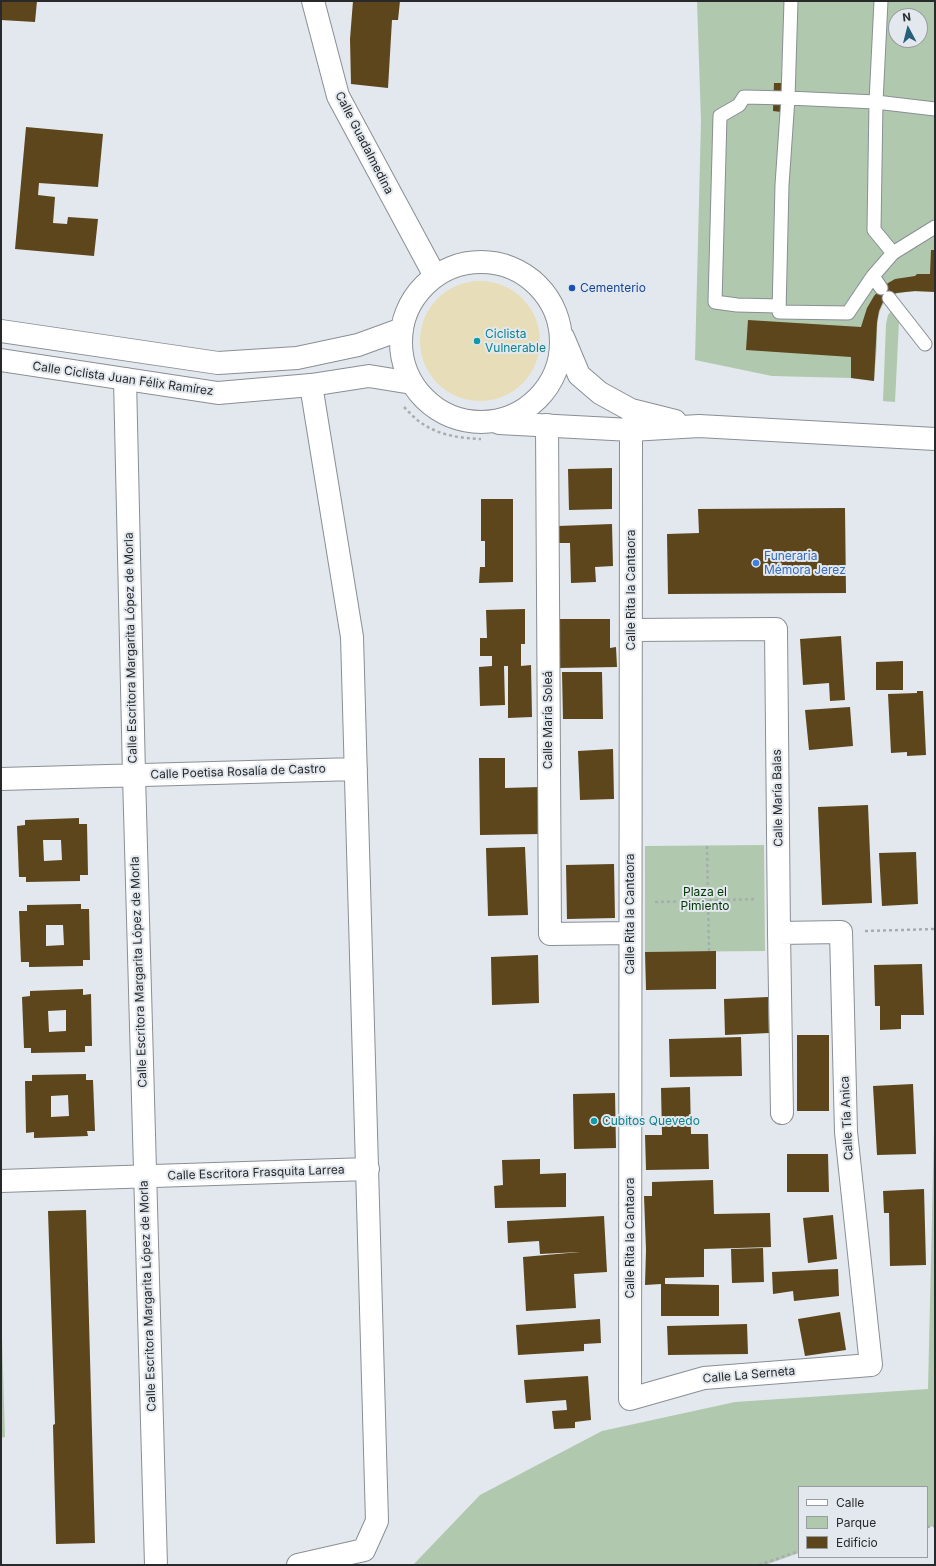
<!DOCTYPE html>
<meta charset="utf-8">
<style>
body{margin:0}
#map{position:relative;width:936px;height:1566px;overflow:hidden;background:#e2e8ed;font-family:Inter,sans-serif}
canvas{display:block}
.frame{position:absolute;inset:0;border:2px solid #27292b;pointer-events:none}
.legend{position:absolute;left:798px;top:1486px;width:130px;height:72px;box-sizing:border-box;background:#e2e8ed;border:1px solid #979c9f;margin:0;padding:5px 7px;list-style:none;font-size:12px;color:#27292b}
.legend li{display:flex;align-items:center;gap:8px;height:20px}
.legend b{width:20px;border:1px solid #979c9f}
.north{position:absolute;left:888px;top:8px;width:40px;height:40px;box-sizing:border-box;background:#e2e8ed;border:1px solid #979c9f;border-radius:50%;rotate:353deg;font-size:11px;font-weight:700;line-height:16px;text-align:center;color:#27292b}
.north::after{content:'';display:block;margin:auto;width:14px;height:18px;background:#27607a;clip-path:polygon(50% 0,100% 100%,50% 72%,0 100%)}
</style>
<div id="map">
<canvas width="936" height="1566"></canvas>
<div class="frame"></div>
<ul class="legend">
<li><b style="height:5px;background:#fff"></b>Calle</li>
<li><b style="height:11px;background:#b0c8ad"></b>Parque</li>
<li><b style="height:11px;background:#5d451c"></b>Edificio</li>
</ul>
<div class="north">N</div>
</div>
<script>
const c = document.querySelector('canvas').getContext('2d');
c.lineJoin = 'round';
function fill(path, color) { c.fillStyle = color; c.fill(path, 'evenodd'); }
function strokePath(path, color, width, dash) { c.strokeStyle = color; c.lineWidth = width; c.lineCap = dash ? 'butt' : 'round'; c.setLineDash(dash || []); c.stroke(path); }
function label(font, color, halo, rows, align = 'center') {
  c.font = font + ' Inter,sans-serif'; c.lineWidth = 4; c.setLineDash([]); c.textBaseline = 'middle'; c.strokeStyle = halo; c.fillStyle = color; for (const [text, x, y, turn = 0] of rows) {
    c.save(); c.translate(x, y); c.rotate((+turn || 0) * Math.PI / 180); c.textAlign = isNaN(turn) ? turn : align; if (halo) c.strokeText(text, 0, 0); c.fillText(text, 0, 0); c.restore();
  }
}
fill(new Path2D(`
 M 697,1 L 935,1 L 935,292 C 894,290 877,291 877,337 C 877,351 875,366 874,381 L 851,378 L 772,376 L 695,360 L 701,121 ZM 896,16 L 920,16 L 920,40 L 896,40 Z
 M 892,310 L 899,321 L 895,402 L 883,401 L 886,324 L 888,315 Z
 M 764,845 L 765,951 L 645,952 L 645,846 Z
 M 935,1087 L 935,1526 L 927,1527 L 927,1487 L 799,1487 L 799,1553 L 765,1565 L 413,1565 L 480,1495 L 602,1431 L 735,1402 L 928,1389 Z
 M 1,1304 L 5,1437 L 1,1438 Z`), '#b0c8ad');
fill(new Path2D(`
 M420 341a60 60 0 1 1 120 0a60 60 0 1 1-120 0Z`), '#e7deb9');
fill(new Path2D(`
 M 1,1 L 37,1 L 35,22 L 1,20 Z
 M 353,1 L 400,1 L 398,20 L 392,20 L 388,88 L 351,84 L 350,39 Z
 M 774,83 L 782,83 L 781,112 L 773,111 Z
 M 26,127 L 103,134 L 98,187 L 39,183 L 38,195 L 55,197 L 53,223 L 67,224 L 68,217 L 98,219 L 94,256 L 15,249 Z
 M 931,250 L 935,250 L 935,292 L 915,291 L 896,293 L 883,302 L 879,311 L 877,322 L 874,381 L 851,378 L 851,357 L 746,350 L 748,320 L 861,327 L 867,308 L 874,296 L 883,286 L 895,279 L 915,276 L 917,274 L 930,274 Z
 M 612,468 L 612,509 L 569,510 L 568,469 Z
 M 481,499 L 513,499 L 513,582 L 479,583 L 480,567 L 485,567 L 485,541 L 481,541 Z
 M 845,508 L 846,593 L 668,594 L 667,534 L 699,533 L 698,509 Z
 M 612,524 L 613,566 L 595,567 L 596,582 L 571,583 L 570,543 L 559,543 L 558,526 Z
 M 525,609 L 525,644 L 521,644 L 521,666 L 531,665 L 532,717 L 508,718 L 508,666 L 504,666 L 505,705 L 480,706 L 479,667 L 492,666 L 492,656 L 480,656 L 480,638 L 487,638 L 486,610 Z
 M 558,619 L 610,619 L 610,648 L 616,647 L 617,667 L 558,668 Z
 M 841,636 L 845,700 L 830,701 L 829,683 L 803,685 L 800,639 Z
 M 903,661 L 903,690 L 876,690 L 876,662 Z
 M 562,672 L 602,672 L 603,719 L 563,719 Z
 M 917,691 L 923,691 L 926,755 L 907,756 L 907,752 L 891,753 L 888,694 L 917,693 Z
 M 850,707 L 853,746 L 809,750 L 805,710 Z
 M 613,749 L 614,799 L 580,800 L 578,751 Z
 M 479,758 L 505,758 L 505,788 L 540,787 L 541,834 L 480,835 Z
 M 868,805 L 872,903 L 822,905 L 818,807 Z
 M 79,818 L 79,824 L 87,824 L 88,875 L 80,875 L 80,881 L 26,882 L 26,877 L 19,877 L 17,826 L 25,825 L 25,820 ZM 43,840 L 61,840 L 62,860 L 44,861 Z
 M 525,847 L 528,915 L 488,916 L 486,848 Z
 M 916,852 L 918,904 L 882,906 L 879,853 Z
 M 614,864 L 615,918 L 567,919 L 566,865 Z
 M 81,904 L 81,909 L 89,909 L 90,960 L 83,960 L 83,966 L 29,967 L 29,962 L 21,962 L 19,911 L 27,911 L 27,905 ZM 46,925 L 63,925 L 64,945 L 46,946 Z
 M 716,951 L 716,989 L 646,990 L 645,952 Z
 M 538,955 L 539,1003 L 492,1005 L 491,957 Z
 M 922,964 L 924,1015 L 901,1015 L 901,1029 L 880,1030 L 880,1006 L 875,1006 L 874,965 Z
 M 83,989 L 83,995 L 91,994 L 92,1046 L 85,1046 L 85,1052 L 31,1053 L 31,1048 L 24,1048 L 22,997 L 30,996 L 30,991 ZM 66,1010 L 66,1031 L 49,1032 L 48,1011 Z
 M 768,997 L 769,1033 L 725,1035 L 724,999 Z
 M 797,1035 L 829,1035 L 829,1111 L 797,1111 Z
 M 741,1037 L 742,1076 L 670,1077 L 669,1039 Z
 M 86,1074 L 86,1080 L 93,1080 L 95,1131 L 87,1131 L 88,1136 L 34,1138 L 34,1132 L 26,1133 L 25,1081 L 32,1081 L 32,1075 ZM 68,1095 L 69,1116 L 51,1117 L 51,1096 Z
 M 913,1084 L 916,1154 L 877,1155 L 873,1086 Z
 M 690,1087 L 691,1134 L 708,1134 L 709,1169 L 646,1170 L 645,1135 L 662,1135 L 661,1088 Z
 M 615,1093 L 616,1148 L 574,1149 L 573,1094 Z
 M 787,1154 L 828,1154 L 829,1192 L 787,1192 Z
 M 540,1159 L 540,1174 L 566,1173 L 566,1207 L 495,1208 L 494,1186 L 503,1185 L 502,1160 Z
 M 713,1180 L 714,1214 L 770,1213 L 771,1247 L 704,1249 L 704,1277 L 665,1278 L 665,1284 L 719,1285 L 719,1316 L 661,1316 L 661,1284 L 645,1285 L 646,1250 L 644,1196 L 652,1196 L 652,1182 Z
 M 924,1189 L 926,1265 L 890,1266 L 889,1213 L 884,1213 L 883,1191 Z
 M 86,1210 L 95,1543 L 56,1544 L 53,1425 L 55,1424 L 48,1211 Z
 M 833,1215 L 837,1259 L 808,1263 L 803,1218 Z
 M 604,1216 L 607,1272 L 574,1274 L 576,1308 L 526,1311 L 523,1257 L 580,1252 L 540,1254 L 539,1241 L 508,1243 L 507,1221 Z
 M 763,1248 L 764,1282 L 732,1283 L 731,1249 Z
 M 838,1269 L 839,1296 L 794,1301 L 793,1291 L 773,1294 L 772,1272 Z
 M 840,1312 L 846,1350 L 805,1356 L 798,1319 Z
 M 600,1319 L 601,1343 L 584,1344 L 584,1351 L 518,1355 L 516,1325 Z
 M 747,1324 L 748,1354 L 668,1355 L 667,1326 Z
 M 588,1376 L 591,1420 L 575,1422 L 575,1428 L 554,1429 L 552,1411 L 567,1410 L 566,1400 L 526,1403 L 524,1380 Z`), '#5d451c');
const lane = new Path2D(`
 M 881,1 L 876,102 L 935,109
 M 893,253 L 874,230 L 876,102 L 788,98 L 782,185 L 779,312 L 848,313 L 873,276 L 893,253 L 935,227
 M 873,276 L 881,288
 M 889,298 L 925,344
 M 779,306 L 737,305 L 715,302 L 720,116 L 739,105 L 744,97 L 788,98 L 791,1`);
const street = new Path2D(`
 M 313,1 L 338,96 L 435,276
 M 125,379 L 134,775 L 156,1565
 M 547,425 L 550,934 L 630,933
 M 631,430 L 630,1399 L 704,1378 L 871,1365 L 846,1132 L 841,932 L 779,933
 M 631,630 L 776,629 L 779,933 L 782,1113
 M 1,779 L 356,769
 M 1,1181 L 368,1169
 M 298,1565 L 364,1550 L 377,1521 L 352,637 L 311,385`);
const secondary = new Path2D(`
 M401 342a80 80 0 1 1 160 0a80 80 0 1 1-160 0Z
 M 1,331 L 218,363 L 297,358 L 358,345 L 402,329
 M 563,337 L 579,375 L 600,393 L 631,410 L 675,421
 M 1,360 L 218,393 L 311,385 L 369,376 L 412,383
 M 499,423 L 631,430 L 699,426 L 935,439`);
strokePath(lane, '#898f94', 15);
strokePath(street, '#898f94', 24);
strokePath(secondary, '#898f94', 24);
strokePath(new Path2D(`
 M 404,407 C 410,413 416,420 423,424 C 441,436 461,438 481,439
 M 707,846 L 709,951
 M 655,902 L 756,899
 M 865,931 L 935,929
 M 927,1527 L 935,1526
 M 759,1565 L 799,1551`), '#a7acb0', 2.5, [3, 3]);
strokePath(lane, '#fff', 13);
strokePath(street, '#fff', 22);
strokePath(secondary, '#fff', 22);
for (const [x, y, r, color] of [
 [572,288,4,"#1a4fb4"],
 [477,341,4,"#0f9aa8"],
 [756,563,4,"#3f7fe0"],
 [594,1121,4,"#0f9aa8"]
]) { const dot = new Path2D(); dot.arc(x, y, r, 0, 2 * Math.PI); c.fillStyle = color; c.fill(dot); strokePath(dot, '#e2e8ed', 1.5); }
label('12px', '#27292b', '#e2e8ed', [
 ["Calle Guadalmedina",364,143,63],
 ["Calle Ciclista Juan Félix Ramírez",123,379,8],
 ["Calle Rita la Cantaora",631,590,-90],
 ["Calle Escritora Margarita López de Morla",131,648,-91],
 ["Calle María Soleá",548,720,-90],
 ["Calle Poetisa Rosalía de Castro",238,772,-2],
 ["Calle María Balas",778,798,-91],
 ["Calle Rita la Cantaora",630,914,-90],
 ["Calle Escritora Margarita López de Morla",139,972,-92],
 ["Calle Tía Anica",847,1118,-93],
 ["Calle Escritora Frasquita Larrea",256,1173,-2],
 ["Calle Rita la Cantaora",630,1238,-90],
 ["Calle Escritora Margarita López de Morla",148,1296,-92],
 ["Calle La Serneta",749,1375,-5]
]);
label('12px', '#164399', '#e2e8ed', [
 ["Cementerio",580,288]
], 'left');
label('12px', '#0d838f', '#e2e8ed', [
 ["Ciclista",485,334],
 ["Vulnerable",485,348],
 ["Cubitos Quevedo",602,1121]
], 'left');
label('12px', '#366cbe', '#e2e8ed', [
 ["Funeraria",764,556],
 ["Mémora Jerez",764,570]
], 'left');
label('12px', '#023602', '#e2e8ed', [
 ["Plaza el",705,892],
 ["Pimiento",705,906]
]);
</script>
